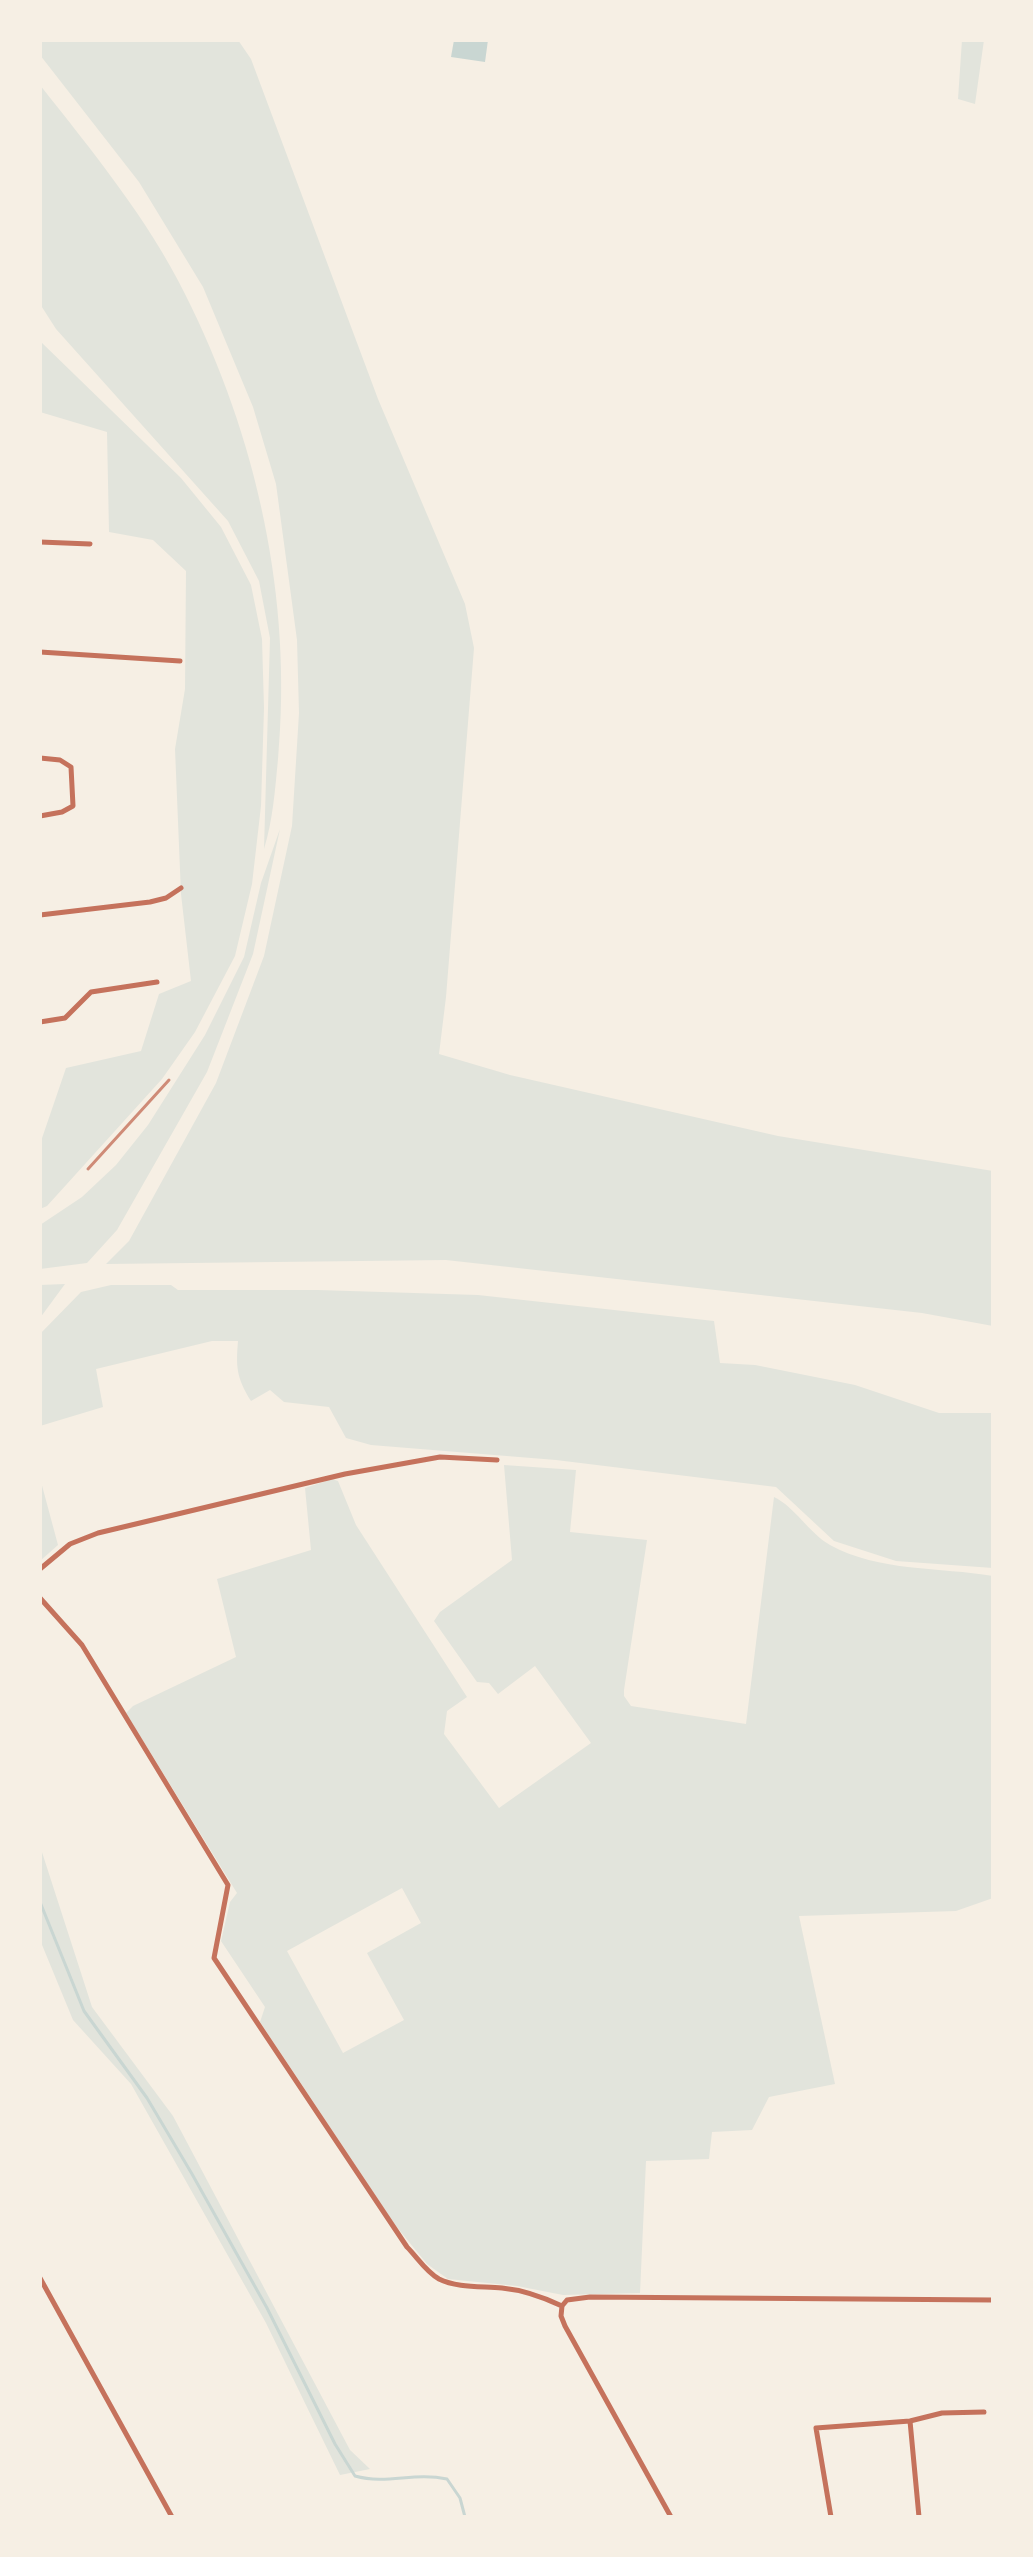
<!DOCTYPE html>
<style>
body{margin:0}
#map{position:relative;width:1033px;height:2557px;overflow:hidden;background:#f6efe4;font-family:"DM Sans",sans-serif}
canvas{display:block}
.frame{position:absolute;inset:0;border:42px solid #f6efe4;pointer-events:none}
</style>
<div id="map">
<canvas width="1033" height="2557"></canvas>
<div class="frame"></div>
</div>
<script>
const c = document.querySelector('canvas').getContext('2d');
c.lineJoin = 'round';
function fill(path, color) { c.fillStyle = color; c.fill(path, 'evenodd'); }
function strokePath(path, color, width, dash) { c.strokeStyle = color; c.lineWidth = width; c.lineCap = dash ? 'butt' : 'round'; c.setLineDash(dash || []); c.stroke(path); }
fill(new Path2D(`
 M 40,40 L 238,40 L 251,59 L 378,399 L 465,604 L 474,648 L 446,997 L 439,1054 L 510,1075 L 778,1136 L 993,1171 L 993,1326 L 922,1313 L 446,1260 L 106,1264 L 129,1241 L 216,1083 L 264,956 L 292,826 L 299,713 L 297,640 L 276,484 L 253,407 L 203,287 L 139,182 L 40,55 Z
 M 962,40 L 984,40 L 975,104 L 958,99 Z
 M 40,85 C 92,151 148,219 185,294 C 257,437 293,600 278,759 C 275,790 273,819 264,849 L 270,638 L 259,581 L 228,521 L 56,329 L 40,304 Z
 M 40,341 L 181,478 L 221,527 L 251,585 L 262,639 L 264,708 L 261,806 L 252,884 L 235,956 L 195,1032 L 162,1079 L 47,1206 L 40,1209 L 40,1144 L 66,1068 L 141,1051 L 159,994 L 191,981 L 181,894 L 175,749 L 185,689 L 186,571 L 153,540 L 109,532 L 107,432 L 40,412 Z
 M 280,829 L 253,954 L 207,1072 L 117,1230 L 87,1263 L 40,1269 L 40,1225 L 82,1197 L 116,1165 L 148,1125 L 205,1035 L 244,957 L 261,883 Z
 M 65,1284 L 40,1318 L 40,1285 Z
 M 111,1285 L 171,1285 L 178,1290 L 318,1290 L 478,1295 L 714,1321 L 720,1363 L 755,1365 L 855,1385 L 939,1413 L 993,1413 L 993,1568 L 896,1561 L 834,1541 L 776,1487 L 556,1460 L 371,1445 L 346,1438 L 329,1407 L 284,1402 L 270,1390 L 251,1401 C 236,1377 236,1366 238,1341 L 212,1341 L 96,1369 L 103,1407 L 40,1426 L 40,1334 L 81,1292 Z
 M 504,1465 L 576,1470 L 570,1532 L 647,1540 L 624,1690 L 624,1696 L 631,1706 L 746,1724 L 774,1497 C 795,1507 809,1533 830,1545 C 879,1572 940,1567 993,1576 L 993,1898 L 956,1911 L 799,1916 L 835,2084 L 769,2097 L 752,2130 L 712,2132 L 709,2159 L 646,2161 L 640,2293 L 563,2295 L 517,2286 L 448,2279 L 427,2264 L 396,2226 L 260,2022 L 265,2007 L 221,1941 L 230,1902 L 237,1893 L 126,1713 L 133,1706 L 236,1657 L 217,1579 L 311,1550 L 305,1488 L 332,1479 L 338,1481 L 356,1525 L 467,1697 L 447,1711 L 444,1734 L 499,1808 L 591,1743 L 535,1666 L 498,1694 L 489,1683 L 477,1682 L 434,1621 L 440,1612 L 512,1560 ZM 402,1888 L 421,1923 L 367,1953 L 404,2020 L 343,2053 L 287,1951 Z
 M 40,1478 L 58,1545 L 40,1561 Z
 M 40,1846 L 92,2007 L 173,2116 L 350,2450 L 370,2469 L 340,2475 L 266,2323 L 131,2084 L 73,2020 L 40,1940 Z`), '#e2e4dc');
fill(new Path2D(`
 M 454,40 L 488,40 L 485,62 L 451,57 Z`), '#c9d6d2');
strokePath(new Path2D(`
 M 40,1902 L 84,2011 L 147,2098 L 192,2174 L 267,2308 L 335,2444 L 355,2476 C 387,2485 413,2472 447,2479 L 460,2498 L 465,2517`), '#c9d6d2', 3);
strokePath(new Path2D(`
 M 40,542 L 90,544
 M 40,652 L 180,661
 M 40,758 L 60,760 L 71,767 L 73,806 L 62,812 L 40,816
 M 40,915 L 150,902 L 166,898 L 181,888
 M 40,1022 L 65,1018 L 91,992 L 157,982
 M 40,1569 L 70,1544 L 98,1533 L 345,1474 L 440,1457 L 497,1460
 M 40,1598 L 82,1645 L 228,1885 L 214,1958 L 407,2247 C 417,2257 426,2272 439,2279 C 457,2288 482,2286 502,2288 C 523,2290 543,2297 562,2306
 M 40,2278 L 172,2517
 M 562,2306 L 567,2300 L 590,2297 L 993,2300
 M 562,2306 L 561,2316 L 565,2326 L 671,2517
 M 910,2421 L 919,2517
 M 831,2517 L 816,2428 L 910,2421 L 942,2413 L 984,2412`), '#c5725c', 5);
strokePath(new Path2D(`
 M 88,1169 L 169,1080`), '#cf8b77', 3);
</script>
